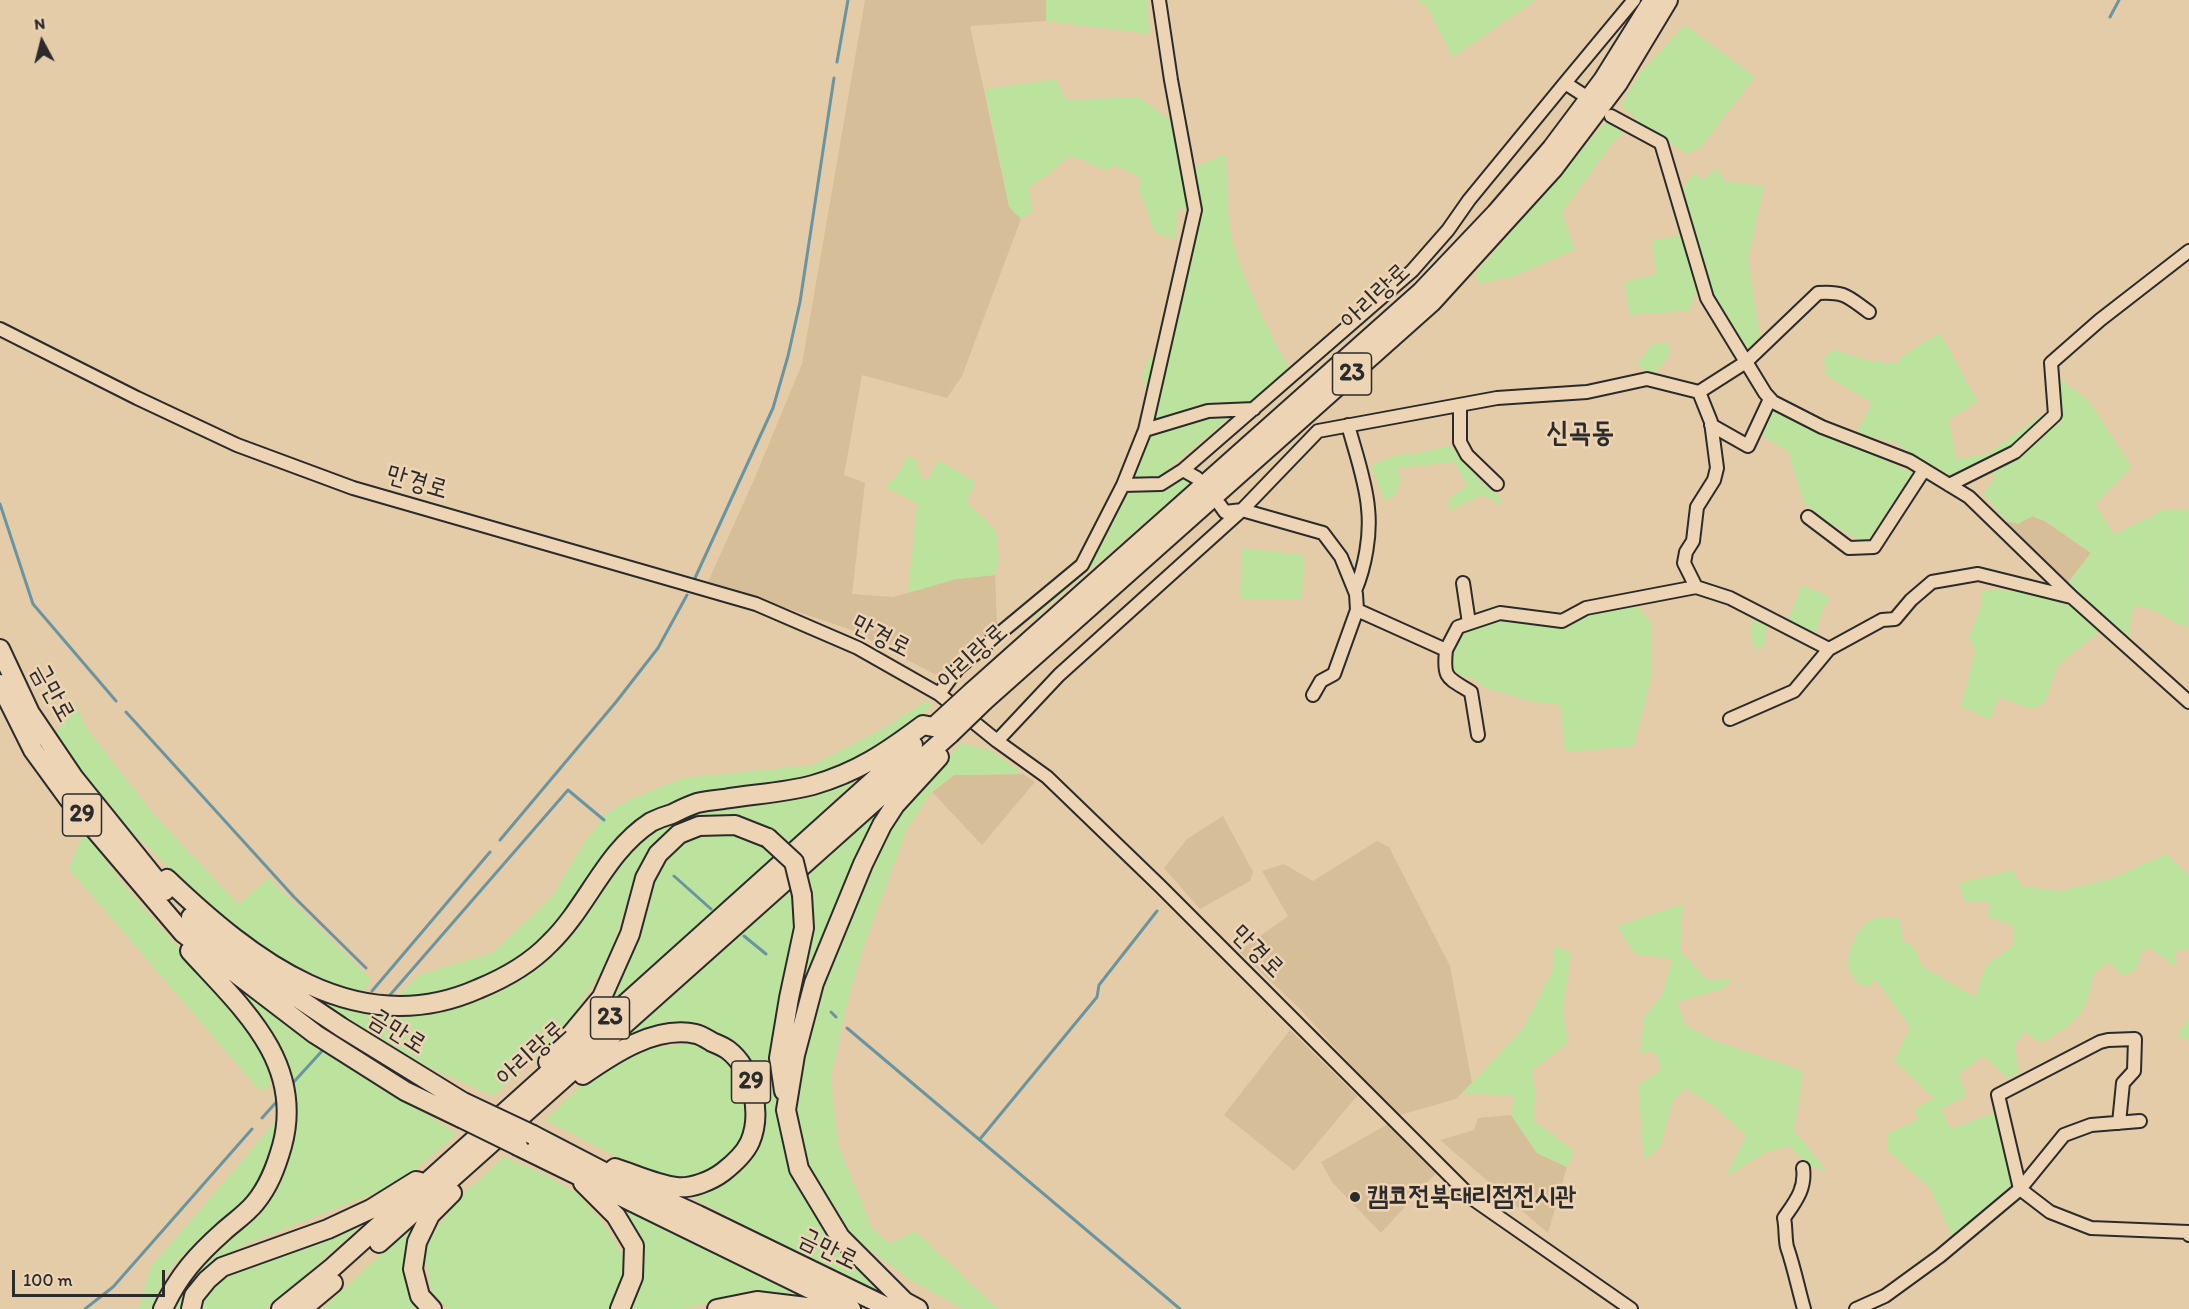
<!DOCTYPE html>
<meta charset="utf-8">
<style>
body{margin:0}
#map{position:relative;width:2189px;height:1309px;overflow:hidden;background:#e5cca8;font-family:Itim,sans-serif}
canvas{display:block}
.north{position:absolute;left:12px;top:12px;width:60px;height:60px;-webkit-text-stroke:4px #ecd4b5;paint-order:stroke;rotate:353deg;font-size:16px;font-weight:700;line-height:24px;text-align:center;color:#2b2b2b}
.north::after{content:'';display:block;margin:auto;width:21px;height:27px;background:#2b2b2b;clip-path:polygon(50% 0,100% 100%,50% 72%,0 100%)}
.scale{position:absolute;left:12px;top:1270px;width:153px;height:27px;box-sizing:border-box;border:3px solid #2b2b2b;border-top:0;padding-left:8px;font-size:18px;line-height:21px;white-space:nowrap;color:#2b2b2b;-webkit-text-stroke:4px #ecd4b5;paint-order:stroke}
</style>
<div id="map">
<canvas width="2189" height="1309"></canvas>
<div class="north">N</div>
<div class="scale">100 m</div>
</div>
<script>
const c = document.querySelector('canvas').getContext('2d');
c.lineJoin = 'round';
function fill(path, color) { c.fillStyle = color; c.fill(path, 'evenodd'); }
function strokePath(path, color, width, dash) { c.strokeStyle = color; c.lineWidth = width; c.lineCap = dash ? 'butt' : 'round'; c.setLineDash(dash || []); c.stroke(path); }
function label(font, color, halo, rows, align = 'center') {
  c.font = font + ' Itim,"Poor Story",sans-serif'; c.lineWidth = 5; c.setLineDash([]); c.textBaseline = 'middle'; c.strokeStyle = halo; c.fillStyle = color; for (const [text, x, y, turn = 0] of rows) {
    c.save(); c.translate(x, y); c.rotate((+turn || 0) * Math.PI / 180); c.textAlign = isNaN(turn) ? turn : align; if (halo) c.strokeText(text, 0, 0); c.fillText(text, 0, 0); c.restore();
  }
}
fill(new Path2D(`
 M 865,0 L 1046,0 L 1046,21 L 970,26 L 1009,206 L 1021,219 L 962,376 L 947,398 L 862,375 L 844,475 L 865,483 L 852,594 L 893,597 L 956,579 L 995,575 L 997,626 L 936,675 L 849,629 L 708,582 L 753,482 L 802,364 Z
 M 2032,516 L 2045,521 L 2091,553 L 2067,584 L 2005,528 L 2007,521 L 2018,524 Z
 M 1023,774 L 1035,782 L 982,845 L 932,792 L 954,775 Z
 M 1223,816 L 1253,872 L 1250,881 L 1200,909 L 1164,868 L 1187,839 Z
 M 1377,841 L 1389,847 L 1450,966 L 1472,1083 L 1456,1099 L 1400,1115 L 1384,1102 L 1300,1009 L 1239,951 L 1288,916 L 1262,871 L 1284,864 L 1313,881 Z
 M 1290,1030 L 1357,1096 L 1294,1171 L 1224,1115 Z
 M 1511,1115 L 1537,1153 L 1567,1167 L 1548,1233 L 1440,1140 L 1474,1130 L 1478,1118 Z
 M 1388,1124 L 1436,1173 L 1381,1233 L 1332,1182 L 1321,1162 Z`), '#d6be99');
fill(new Path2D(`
 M 1046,0 L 1147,0 L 1150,34 L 1046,21 Z
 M 1418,0 L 1536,0 L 1453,57 L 1428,9 Z
 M 1685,25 L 1755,77 L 1701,147 L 1687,154 L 1639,122 L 1621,105 L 1640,73 Z
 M 1056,79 L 1066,100 L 1139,97 L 1170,120 L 1189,208 L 1177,210 L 1176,240 L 1155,233 L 1138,187 L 1141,178 L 1114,165 L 1106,171 L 1082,160 L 1069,156 L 1049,174 L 1029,187 L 1032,212 L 1021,219 L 1009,207 L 985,89 Z
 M 1607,120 L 1624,132 L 1615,140 L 1562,212 L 1575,250 L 1515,276 L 1479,284 L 1475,274 Z
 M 1226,153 C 1227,177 1227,203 1230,227 C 1236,268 1269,331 1289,368 L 1251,405 L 1221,402 L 1205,403 L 1154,419 L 1156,406 L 1142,376 L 1149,357 L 1163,357 L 1178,321 L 1184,263 L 1196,184 L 1194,168 Z
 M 1716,168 L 1725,181 L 1764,186 L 1748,260 L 1760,337 L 1746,349 L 1711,296 L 1681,190 L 1695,172 L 1703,180 Z
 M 1682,234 L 1699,285 L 1689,311 L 1630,315 L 1624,282 L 1656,274 L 1652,241 Z
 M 1940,333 L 1978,402 L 1949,419 L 1956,459 L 1988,454 L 2041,415 L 2061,425 L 2058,377 L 2089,401 L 2132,467 L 2095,504 L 2114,534 L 2156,514 L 2161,510 L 2189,510 L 2188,629 L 2152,610 L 2135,605 L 2131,617 L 2130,639 L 2079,597 L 2067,584 L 2091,553 L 2045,521 L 2032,516 L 2018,524 L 2007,521 L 1983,494 L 1995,477 L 1990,460 L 1950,477 L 1911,454 L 1898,443 L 1856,434 L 1872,403 L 1826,375 L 1824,358 L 1833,349 L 1865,360 L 1896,364 L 1903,355 Z
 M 1652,344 L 1670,344 C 1672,357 1659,367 1652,376 L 1637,364 Z
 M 1772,409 L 1913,473 L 1866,543 L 1829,523 L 1804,503 L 1788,451 L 1763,436 Z
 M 1234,414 L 1158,477 L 1132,478 L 1150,435 L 1203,419 Z
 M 1450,445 L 1482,483 L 1498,495 L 1502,506 L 1483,495 L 1448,511 L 1449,498 L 1467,486 L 1455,462 L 1397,468 L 1401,482 L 1395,495 L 1385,501 L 1371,466 L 1393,456 L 1429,451 Z
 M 908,456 L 916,460 L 923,481 L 930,477 L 938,460 L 976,482 L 966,502 L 996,530 L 999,560 L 995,575 L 956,579 L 908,593 L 917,504 L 886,487 L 899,472 Z
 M 1184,476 L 1193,481 L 1032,619 L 1032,612 L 1089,562 L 1099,549 L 1125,490 L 1155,491 Z
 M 1242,548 L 1304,555 L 1302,599 L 1240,599 Z
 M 2045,582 L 2101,630 L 2058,665 L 2045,702 L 2031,709 L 1999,697 L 1990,720 L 1961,706 L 1975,651 L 1969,637 L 1982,603 L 1982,592 L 1992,589 L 2019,592 Z
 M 1802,585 L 1830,597 L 1822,612 L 1815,636 L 1788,620 Z
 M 1636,605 L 1651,623 L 1652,675 L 1634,746 L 1565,752 L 1560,705 L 1530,701 L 1483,687 L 1475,679 L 1458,674 L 1447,663 L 1466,629 L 1496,619 L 1560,624 L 1605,608 Z
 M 1754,616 L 1767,622 L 1765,644 L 1755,651 L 1750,632 Z
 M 74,701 L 87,729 L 151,811 L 239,905 L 268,878 L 371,979 L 363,994 L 293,970 L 219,915 L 115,816 L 55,734 Z
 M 926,701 L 933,705 L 892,738 L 837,769 L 642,817 L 545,937 L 498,972 L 440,995 L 396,999 L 418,975 L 492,953 L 551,898 L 582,846 L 606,814 L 629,800 L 683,778 L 813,765 L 884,728 Z
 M 961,743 L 992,751 L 1023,774 L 954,775 L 932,792 L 908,827 L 864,946 L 847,1003 L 831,1078 L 838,1145 L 872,1228 L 890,1244 L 915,1231 L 998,1309 L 963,1309 L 911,1280 L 843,1230 L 807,1167 L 794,1110 L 805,1042 L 838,946 L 897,816 Z
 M 858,778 L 789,843 L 778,833 L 736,818 L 705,819 L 635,878 L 607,962 L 563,1031 L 494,1096 L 434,1070 L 384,1043 L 290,986 L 392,1016 L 482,1000 L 546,961 L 614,871 L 648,834 L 688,813 L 810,794 Z
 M 892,795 L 845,881 L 798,1015 L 781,1045 L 813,916 L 807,872 Z
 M 84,831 L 127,889 L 244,1022 L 263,1048 L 271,1086 L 260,1091 L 69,869 Z
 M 711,833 L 744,835 L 776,857 L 591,1019 L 631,951 L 658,873 L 675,847 Z
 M 2166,854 L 2189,875 L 2189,949 L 2175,951 L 2175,966 L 2150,948 L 2141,952 L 2137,970 L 2122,975 L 2109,962 L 2093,974 C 2088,1015 2075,1023 2041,1043 L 2025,1032 L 2014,1044 L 2019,1073 L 2008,1078 L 1983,1056 L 1959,1074 L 1967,1096 L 1941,1109 L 1951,1129 L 1995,1112 L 1998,1116 L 2014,1182 L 1953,1239 L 1931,1189 L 1887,1150 L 1887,1134 L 1919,1119 L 1914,1109 L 1934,1098 L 1894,1061 L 1910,1027 L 1875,979 L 1871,985 L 1859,985 L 1847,967 C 1849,951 1856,924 1874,919 C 1881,917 1890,918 1898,917 L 1901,927 L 1902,940 L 1915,948 L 1923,967 L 1975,997 L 1986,965 L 2013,946 L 2013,925 L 1988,917 L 1989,901 L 1964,902 L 1959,883 L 2013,870 L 2021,886 L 2060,891 L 2110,879 Z
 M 789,888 L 795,918 L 782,987 L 789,1156 L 820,1224 L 876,1286 L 878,1295 L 666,1184 L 703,1194 L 733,1172 L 756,1145 L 751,1069 L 724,1037 L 672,1025 L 614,1043 Z
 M 1683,904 L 1680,950 L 1706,979 L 1733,979 L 1723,989 L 1677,1002 L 1685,1025 L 1713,1040 L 1803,1071 L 1794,1130 L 1827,1171 L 1812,1167 L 1788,1146 L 1764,1153 L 1726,1177 L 1746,1135 L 1712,1105 L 1685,1088 L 1672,1102 L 1661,1146 L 1644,1160 L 1638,1085 L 1661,1070 L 1654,1051 L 1640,1053 L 1644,1017 L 1662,995 L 1672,959 L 1635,954 L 1617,926 Z
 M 1553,946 L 1571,953 L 1563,1012 L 1568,1043 L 1532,1070 L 1535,1088 L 1534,1121 L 1574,1151 L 1567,1167 L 1537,1153 L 1511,1115 L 1514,1096 L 1462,1093 L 1523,1029 L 1553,969 Z
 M 236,986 L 317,1044 L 457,1134 L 400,1183 L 241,1246 L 195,1280 L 182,1309 L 168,1309 L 178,1287 L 272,1191 L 297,1117 L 281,1048 Z
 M 2189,1017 L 2189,1041 L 2177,1035 Z
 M 702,1042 L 737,1072 L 749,1114 L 736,1151 L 712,1171 L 687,1178 L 645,1171 L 545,1120 L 586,1080 L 642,1049 Z
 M 277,1120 C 275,1194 219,1218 174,1264 C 164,1275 158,1295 151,1309 L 139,1309 L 150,1268 Z
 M 504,1157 L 546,1175 L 579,1195 L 607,1228 L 623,1255 L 623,1284 L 609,1309 L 449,1309 L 433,1297 L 423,1248 L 459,1198 Z
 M 604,1194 L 806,1296 L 749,1290 L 685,1309 L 626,1309 L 639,1251 Z
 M 373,1215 L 303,1277 L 264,1309 L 199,1309 L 203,1294 L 226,1272 Z
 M 416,1222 L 408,1275 L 424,1309 L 322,1309 Z`), '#bbe39e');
strokePath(new Path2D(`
 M 2110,17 L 2119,0
 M 837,62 L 848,0
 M 0,504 L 33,604 L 116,701
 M 695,578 L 773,408 L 788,356 L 800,302 L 834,78
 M 126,712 L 294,897 L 366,968
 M 500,840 L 616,702 L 658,648 L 687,595
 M 674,876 L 711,909
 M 744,936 L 766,954
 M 372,991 L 490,852
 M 390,995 L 568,790 L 604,820
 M 831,1012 L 836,1017
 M 847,1028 L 1180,1309
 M 291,1085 L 322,1051
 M 262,1118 L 279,1099
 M 980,1139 L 1097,997 L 1099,985 L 1157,911
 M 85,1309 L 113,1287 L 252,1129`), '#6995a3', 3);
const minor = new Path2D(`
 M 1582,94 L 1565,83 L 1634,0
 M 1611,116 L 1661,143 L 1707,298 L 1765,393 L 1773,402 L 1822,427 L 1910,461 L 1969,497 L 2073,598 L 2189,702
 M 0,329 L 137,398 L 237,445 L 353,488 L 756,604 L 858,648 L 939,694 L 997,741 L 1047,777 L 1160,886 L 1473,1199 L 1631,1309
 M 1460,405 L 1460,442 L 1467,455 L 1497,484
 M 1348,425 C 1355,451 1366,482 1368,508 C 1371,535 1365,567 1355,591
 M 1711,425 L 1748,446 L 1770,399
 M 1145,430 L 1208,411 L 1254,409
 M 1183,470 L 1412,271 L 1448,230 L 1469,200 L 1565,83
 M 1123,485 L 1161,484 L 1183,470 L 1197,478
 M 1949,485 L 2015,452 L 2055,415 L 2051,363 L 2100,320 L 2189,251
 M 1220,505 L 1225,512 L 1242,510 L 1323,533 L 1341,557 L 1356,594 L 1357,610 L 1334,674 L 1321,681 L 1313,695
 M 1808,517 L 1849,548 L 1874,547 L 1924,470
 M 1463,583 L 1469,623
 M 1696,587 L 1684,563 L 1686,552 L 1693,541 L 1697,507 L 1714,480 L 1717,468 L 1711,422 L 1699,392
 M 1357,610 L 1446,650 L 1458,627 L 1500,613 L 1562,621 L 1586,608 L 1696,587 L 1730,598 L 1829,649 L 1882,620 L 1895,619 L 1911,600 L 1932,582 L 1978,574 L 2071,597
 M 1446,650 C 1443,679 1447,677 1471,692 L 1478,735
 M 939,694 L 958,668 L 1082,565 L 1123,485 L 1145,430 L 1195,210 L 1171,80 L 1159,0
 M 1730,719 L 1794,691 L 1829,649
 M 997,741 L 1059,675 L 1242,510 L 1318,431 L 1497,398 L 1587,392 L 1647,379 L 1699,392 L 1746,362 L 1818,293 C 1845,291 1848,297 1869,312
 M 2119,1123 L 2123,1083 L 2134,1071 L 2135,1039 L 2108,1040 L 2100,1042 L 1998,1095 L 2020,1189 L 2050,1212 L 2091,1228 L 2188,1232 L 2189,1235
 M 1803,1168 C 1806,1189 1795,1202 1784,1218 C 1786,1227 1785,1239 1787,1247 C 1794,1267 1798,1288 1804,1309
 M 1856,1309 L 1885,1296 L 1940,1256 L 2020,1189 L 2064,1135 L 2091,1125 L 2140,1121`);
const highway = new Path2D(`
 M 0,649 L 30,713 L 74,778 L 165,891
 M 0,684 L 33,750 L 68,798 L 183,933 L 315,1034 L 405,1091 L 461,1118
 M 973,691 L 1421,292 L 1496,213 L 1552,148 L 1603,80 L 1653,0
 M 984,701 L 1432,302 L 1553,169 L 1618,83 L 1668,0
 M 157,884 L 167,879 C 251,959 356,1043 478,989 C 505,978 530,964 550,943 C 588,906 605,852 651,822 C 657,819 665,816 672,814 C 680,810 688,806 697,803 C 705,801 715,800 724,799 C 753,794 784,793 813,785 C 858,772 887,752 923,725 L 933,727
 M 191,917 L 220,946 L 341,1027 L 463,1102
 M 548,1062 L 602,997 L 630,934 L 645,878 L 658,854 L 679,834 L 699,826 L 735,825 L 768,838
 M 583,1075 C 613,1054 656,1025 696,1034 C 701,1035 707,1039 712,1042 C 717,1044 724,1047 728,1050 C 753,1069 762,1114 750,1142 C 745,1153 732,1165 723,1172 C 711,1181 691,1189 676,1187 C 655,1184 634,1174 615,1168 L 608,1174
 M 784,1091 L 779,1058 L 789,998 L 804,928 L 802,895
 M 533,1135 L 608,1174 L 698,1215 L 891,1309
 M 518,1146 L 851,1309
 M 583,1183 L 616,1216 L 634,1246 L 633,1277 L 620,1309
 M 379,1243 L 950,734
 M 163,1309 C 178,1276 197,1255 224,1231 C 234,1222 246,1214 255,1203 C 269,1186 276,1167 282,1146 C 305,1062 241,1007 190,951
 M 191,1309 L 194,1296 L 207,1280 L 222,1267 L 328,1229 L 371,1209 L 416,1181 L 420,1182
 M 281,1309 L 333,1267 L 913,745
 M 302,1309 L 333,1283
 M 432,1309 L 420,1296 L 413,1269 L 417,1242 L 430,1215 L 452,1193
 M 717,1309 L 757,1301 L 823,1309
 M 918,1309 L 905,1302 L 840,1237 L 799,1169 L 786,1110 L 795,1055 L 814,983 L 863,864 L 882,825 L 895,805 L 939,757`);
strokePath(minor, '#2b2b2b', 16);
strokePath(highway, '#2b2b2b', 22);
strokePath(minor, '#ecd4b5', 12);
strokePath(highway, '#ecd4b5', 18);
const highwayBridge = new Path2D(`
 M 937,724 L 973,691
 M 950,734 L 984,701
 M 768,838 L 794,862 L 802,895
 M 463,1102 L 533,1135
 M 461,1118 L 518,1146`);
strokePath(highwayBridge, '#2b2b2b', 22, []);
strokePath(highwayBridge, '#ecd4b5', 18);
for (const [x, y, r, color] of [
 [1355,1197,6,"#2b2b2b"]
]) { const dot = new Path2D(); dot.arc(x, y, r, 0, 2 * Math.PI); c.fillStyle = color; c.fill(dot); strokePath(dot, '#ecd4b5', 2); }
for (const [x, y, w] of [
 [1352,374,39],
 [82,815,39],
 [610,1018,39],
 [751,1082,39]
]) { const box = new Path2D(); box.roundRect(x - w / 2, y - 21, w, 42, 4.5); c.fillStyle = '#ecd4b5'; c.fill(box); strokePath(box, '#2b2b2b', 1.5); }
label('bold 24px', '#2b2b2b', null, [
 ["23",1352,374],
 ["29",82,815],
 ["23",610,1018],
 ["29",751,1082]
]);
label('26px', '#2b2b2b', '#ecd4b5', [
 ["아리랑로",1376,297,-43],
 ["만경로",417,483,16],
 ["만경로",881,637,27],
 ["아리랑로",973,657,-42],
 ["금만로",52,693,61],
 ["만경로",1257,952,45],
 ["금만로",397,1032,32],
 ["아리랑로",532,1054,-42],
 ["금만로",828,1250,26]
]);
label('bold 26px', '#2b2b2b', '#ecd4b5', [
 ["캠코전북대리점전시관",1367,1197]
], 'left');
label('bold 28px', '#2b2b2b', '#ecd4b5', [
 ["신곡동",1580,434]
]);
</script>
